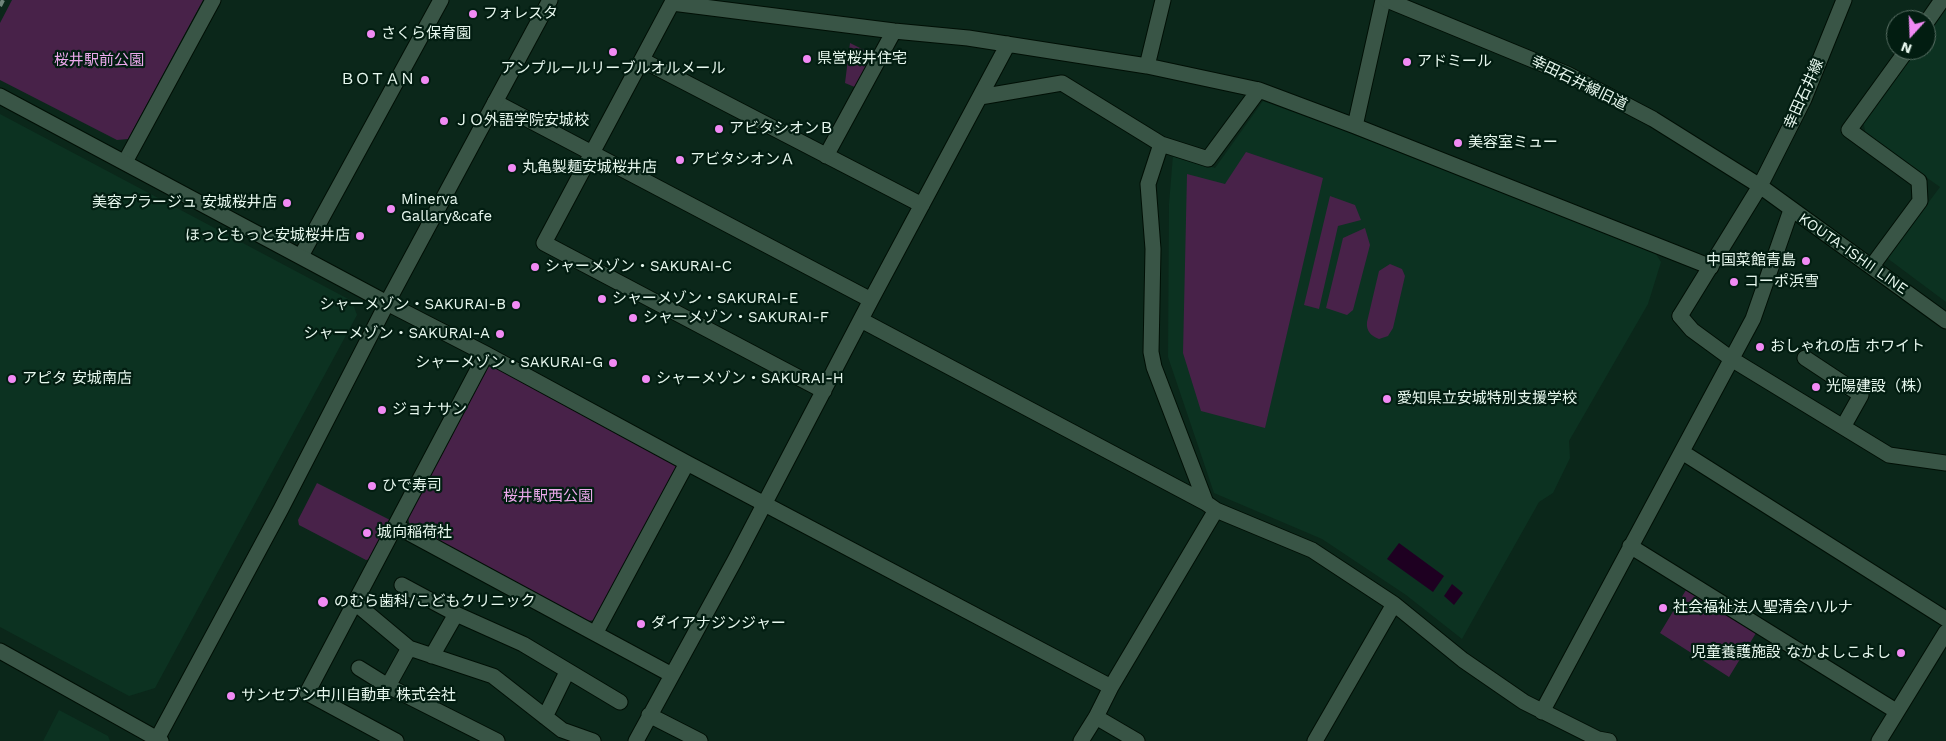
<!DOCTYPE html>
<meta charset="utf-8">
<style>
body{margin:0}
#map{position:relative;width:1946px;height:741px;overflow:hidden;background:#0b271a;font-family:"Work Sans",sans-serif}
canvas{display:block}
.north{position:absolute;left:1886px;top:10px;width:50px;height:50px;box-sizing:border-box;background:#021d11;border:1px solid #5e7469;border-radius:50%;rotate:200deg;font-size:14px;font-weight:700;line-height:20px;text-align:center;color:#e7f7ee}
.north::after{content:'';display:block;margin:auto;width:18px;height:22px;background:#f18af4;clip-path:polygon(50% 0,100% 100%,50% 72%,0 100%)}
</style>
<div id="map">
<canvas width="1946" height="741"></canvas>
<div class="north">N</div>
</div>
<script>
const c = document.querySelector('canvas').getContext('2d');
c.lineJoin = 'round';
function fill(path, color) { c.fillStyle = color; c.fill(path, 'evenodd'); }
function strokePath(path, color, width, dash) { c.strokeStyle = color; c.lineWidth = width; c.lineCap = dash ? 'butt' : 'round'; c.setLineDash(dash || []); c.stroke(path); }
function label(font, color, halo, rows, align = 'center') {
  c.font = font + ' "Work Sans","Noto Sans JP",sans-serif'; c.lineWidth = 4.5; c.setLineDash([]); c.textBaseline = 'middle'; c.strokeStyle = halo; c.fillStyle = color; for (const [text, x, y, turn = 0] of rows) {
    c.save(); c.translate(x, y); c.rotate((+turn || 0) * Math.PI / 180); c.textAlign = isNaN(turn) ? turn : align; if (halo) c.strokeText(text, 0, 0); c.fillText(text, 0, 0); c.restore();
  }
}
fill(new Path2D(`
 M 1946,8 L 1946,302 L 1887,258 L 1940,187 L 1866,135 L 1863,121 L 1915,50 L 1926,50 L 1926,35 Z
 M 1263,101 L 1337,128 L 1612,236 L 1656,254 L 1661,262 L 1648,304 L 1569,441 L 1570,458 L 1553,493 L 1539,502 L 1462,639 L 1406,595 L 1322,539 L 1214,493 L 1168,357 L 1169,204 L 1173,155 L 1215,168 Z
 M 0,114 L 352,301 L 357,315 L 155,688 L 129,696 L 0,627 Z
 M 59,710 L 108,736 L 110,741 L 43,741 Z`), '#0c3221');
fill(new Path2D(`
 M 12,0 L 203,0 L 128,139 L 117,140 L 0,80 L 0,23 Z
 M 850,43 L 874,55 L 857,88 L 845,83 Z
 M 1246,152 L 1323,178 L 1265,428 L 1201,411 L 1183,353 L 1187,174 L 1225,184 Z
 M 1330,196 L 1355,205 L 1361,220 L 1338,226 L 1319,309 L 1304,305 Z
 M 1365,228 L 1370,245 L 1353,310 L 1347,315 L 1326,308 L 1343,238 Z
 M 1390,264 L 1402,269 L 1405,276 L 1393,328 L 1388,336 L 1379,339 C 1371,336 1366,331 1367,322 L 1379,271 Z
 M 488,367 L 496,367 L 675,461 L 677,470 L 598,620 L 586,621 L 410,526 L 408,518 Z
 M 317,483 L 392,521 L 371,559 L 366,560 L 299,525 L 298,520 Z
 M 1686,590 L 1756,633 L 1729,677 L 1660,633 Z`), '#482249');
fill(new Path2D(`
 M 1399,543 L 1444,576 L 1433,592 L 1387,559 Z
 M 1452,584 L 1463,593 L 1454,605 L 1444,596 Z`), '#1e0021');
const street = new Path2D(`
 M 1163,0 L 1147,66 L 1259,90
 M 1926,23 L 1942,0
 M 642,60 L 922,205
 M 980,97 L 1062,83 L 1161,144 L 1208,159 L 1259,90 L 1355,126 L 1711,267
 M 495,102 L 871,300
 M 1355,126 L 1383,0
 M 1161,144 L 1148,184 L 1153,249 L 1151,352 L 1154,367 L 1206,503
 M 826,156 L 894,31
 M 125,162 L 213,0
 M 301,256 L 441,0
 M 1872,266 L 1920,201 L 1919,181 L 1849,130 L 1907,50
 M 387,303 L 486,354 L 687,463 L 1111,687
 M 1680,316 L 1692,330 L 1733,360 L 1889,455 L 1946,463
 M 861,320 L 1206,503 L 1216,510 L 1312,550 L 1394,604 L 1463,660 L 1524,702 L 1598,739 L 1609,741
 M 1805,358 L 1861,395 L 1843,427
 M 824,391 L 544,243 L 672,3 L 894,31 L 968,38 L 1147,66
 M 1682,452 L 1946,619
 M 396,526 L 672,675
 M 1630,546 L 1896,711
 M 402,585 L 456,614 L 523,644 L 620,702
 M 354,602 L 409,648 L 493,676 L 562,730 L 593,741
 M 596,632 L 687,463
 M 432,656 L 456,614
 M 359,668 L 388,686 L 497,741
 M 388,686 L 409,648
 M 1542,712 L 1753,319 L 1791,210
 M 649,715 L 700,741
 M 545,717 L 567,672
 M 1096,717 L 1137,741
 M 396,741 L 307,693 L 486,354
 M 636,741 L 735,560 L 871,300 L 1008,44
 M 1081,741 L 1096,717 L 1111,687 L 1216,510
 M 1315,741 L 1394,604
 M 1879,741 L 1946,632`);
const secondary = new Path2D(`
 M 1387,0 L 1567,74 L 1653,119 L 1760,186 L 1946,321
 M 0,96 L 387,303
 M 1680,316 L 1760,186 L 1804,99 L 1844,0
 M 0,651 L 161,741
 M 156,741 L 281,509 L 387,303 L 550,0`);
strokePath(street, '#000f05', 17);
strokePath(secondary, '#000f05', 17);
strokePath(street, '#395546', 15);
strokePath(secondary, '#395546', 15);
strokePath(new Path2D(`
 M 0,6 L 3,0`), '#6f867b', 4, [8, 4]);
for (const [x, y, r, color] of [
 [473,14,5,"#f18af4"],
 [371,34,5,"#f18af4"],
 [613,52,5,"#f18af4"],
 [807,59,5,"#f18af4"],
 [1407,62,5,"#f18af4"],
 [425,80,5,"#f18af4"],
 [444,121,5,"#f18af4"],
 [719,129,5,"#f18af4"],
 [1458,143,5,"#f18af4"],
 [680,160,5,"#f18af4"],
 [512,168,5,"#f18af4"],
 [287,203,5,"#f18af4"],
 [391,209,5,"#f18af4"],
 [360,236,5,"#f18af4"],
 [1806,261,5,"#f18af4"],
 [535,267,5,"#f18af4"],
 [1734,282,5,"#f18af4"],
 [602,299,5,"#f18af4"],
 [516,305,5,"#f18af4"],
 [633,318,5,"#f18af4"],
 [500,334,5,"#f18af4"],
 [1760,347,5,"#f18af4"],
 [613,363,5,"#f18af4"],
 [12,379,5,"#f18af4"],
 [646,379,5,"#f18af4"],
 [1816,387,5,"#f18af4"],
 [1387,399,5,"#f18af4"],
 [382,410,5,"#f18af4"],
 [372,486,5,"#f18af4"],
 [367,533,5,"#f18af4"],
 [323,602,6,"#f18af4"],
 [1663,608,5,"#f18af4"],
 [641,624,5,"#f18af4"],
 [1901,653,5,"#f18af4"],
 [231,696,5,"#f18af4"]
]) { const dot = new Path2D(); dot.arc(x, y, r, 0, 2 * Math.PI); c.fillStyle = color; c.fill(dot); strokePath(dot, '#021d11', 2); }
label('15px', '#e7f7ee', '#021d11', [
 ["フォレスタ",483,14],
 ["さくら保育園",381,34],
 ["県営桜井住宅",817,59],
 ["アドミール",1417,62],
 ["アンプルールリーブルオルメール",613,69,"center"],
 ["ＢＯＴＡＮ",415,80,"right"],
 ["ＪＯ外語学院安城校",454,121],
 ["アビタシオンＢ",729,129],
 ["美容室ミュー",1468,143],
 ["アビタシオンＡ",690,160],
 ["丸亀製麺安城桜井店",522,168],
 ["Minerva",401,200],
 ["Gallary&cafe",401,217],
 ["美容プラージュ 安城桜井店",277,203,"right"],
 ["ほっともっと安城桜井店",350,236,"right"],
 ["中国菜館青島",1796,261,"right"],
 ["シャーメゾン・SAKURAI-C",545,267],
 ["コーポ浜雪",1744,282],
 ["シャーメゾン・SAKURAI-E",612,299],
 ["シャーメゾン・SAKURAI-B",506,305,"right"],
 ["シャーメゾン・SAKURAI-F",643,318],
 ["シャーメゾン・SAKURAI-A",490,334,"right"],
 ["おしゃれの店 ホワイト",1770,347],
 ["シャーメゾン・SAKURAI-G",603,363,"right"],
 ["アピタ 安城南店",22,379],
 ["シャーメゾン・SAKURAI-H",656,379],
 ["光陽建設（株）",1826,387],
 ["愛知県立安城特別支援学校",1397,399],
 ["ジョナサン",392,410],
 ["ひで寿司",382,486],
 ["城向稲荷社",377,533],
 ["のむら歯科/こどもクリニック",334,602],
 ["社会福祉法人聖清会ハルナ",1673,608],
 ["ダイアナジンジャー",651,624],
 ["児童養護施設 なかよしこよし",1891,653,"right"],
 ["サンセブン中川自動車 株式会社",241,696]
], 'left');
label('15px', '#eca9ec', '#021d11', [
 ["桜井駅前公園",99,61],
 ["桜井駅西公園",548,497]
]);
label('15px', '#e7f7ee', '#021d11', [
 ["幸田石井線旧道",1579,83,26],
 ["幸田石井線",1804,94,-66],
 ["KOUTA-ISHII LINE",1853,254,35]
]);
</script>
